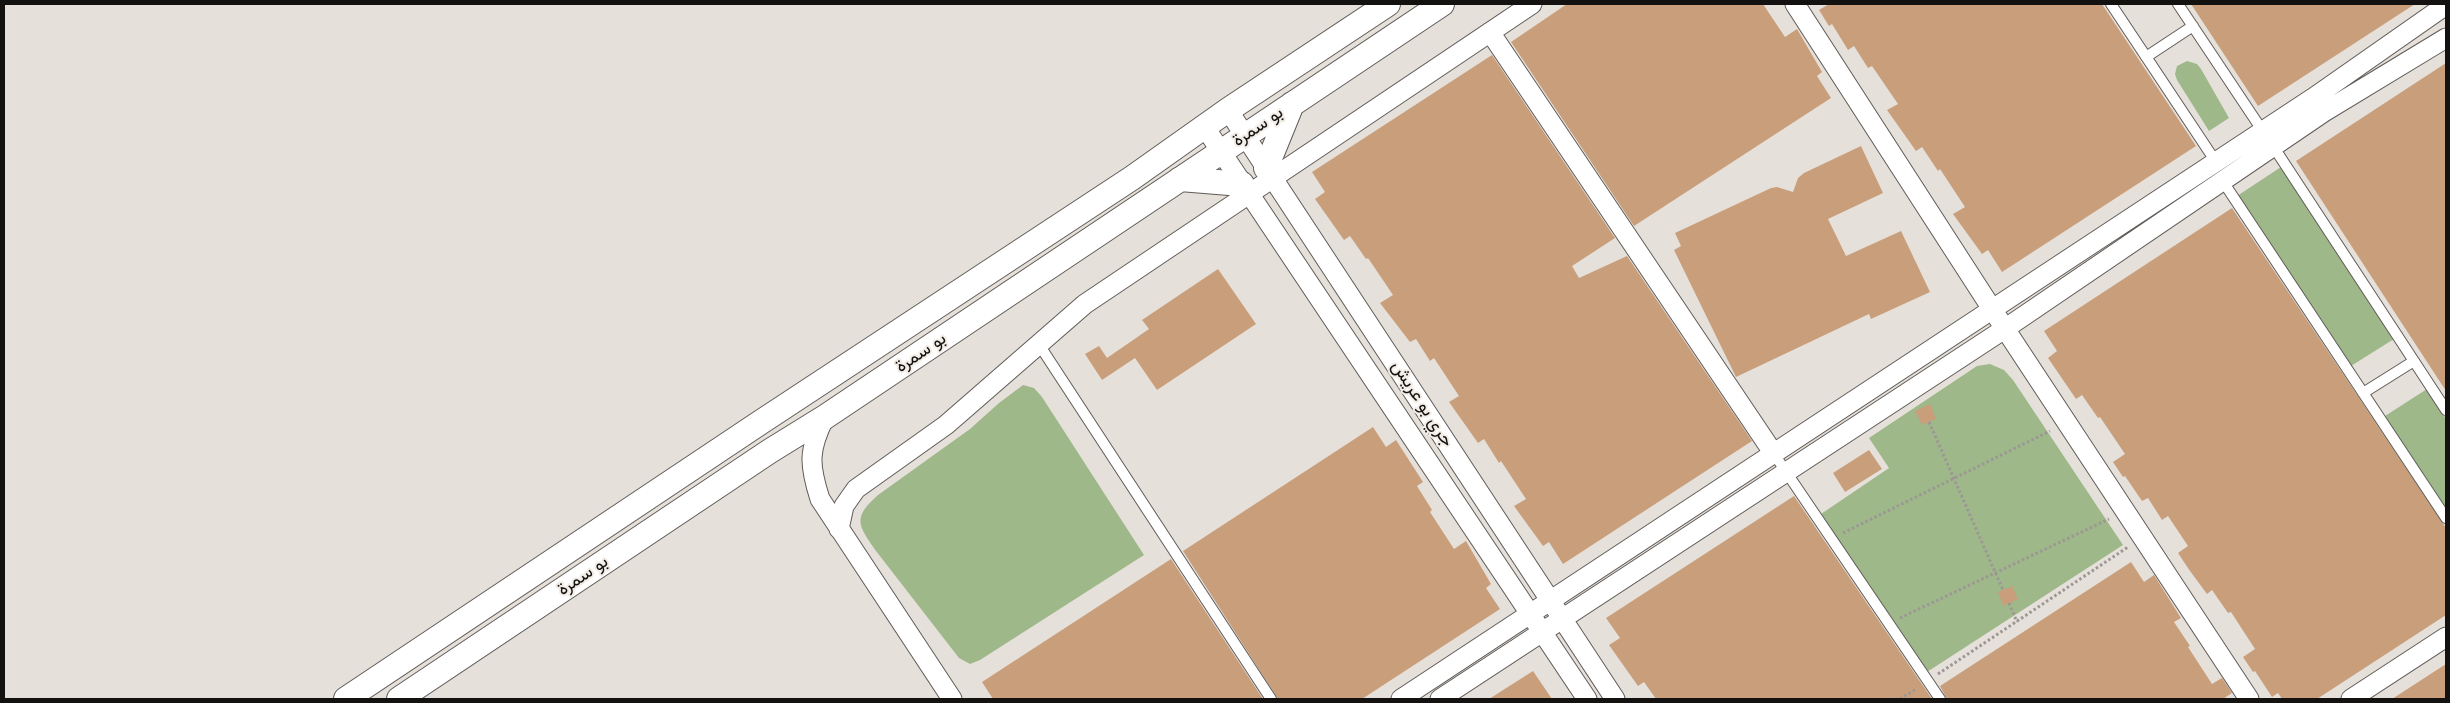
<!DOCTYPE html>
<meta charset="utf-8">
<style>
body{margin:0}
#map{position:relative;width:2450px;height:703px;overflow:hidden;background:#e6e0db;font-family:"Varela Round",sans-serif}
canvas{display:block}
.frame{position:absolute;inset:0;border:5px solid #141210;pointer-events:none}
</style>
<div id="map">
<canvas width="2450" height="703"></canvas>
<div class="frame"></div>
</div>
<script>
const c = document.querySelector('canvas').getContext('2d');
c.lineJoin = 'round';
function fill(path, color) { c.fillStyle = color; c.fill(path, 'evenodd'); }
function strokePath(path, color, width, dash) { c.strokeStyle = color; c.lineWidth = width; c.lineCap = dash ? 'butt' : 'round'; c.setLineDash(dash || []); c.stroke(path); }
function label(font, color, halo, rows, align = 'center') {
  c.font = font + ' "Varela Round",Vazirmatn,sans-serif'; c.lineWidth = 4; c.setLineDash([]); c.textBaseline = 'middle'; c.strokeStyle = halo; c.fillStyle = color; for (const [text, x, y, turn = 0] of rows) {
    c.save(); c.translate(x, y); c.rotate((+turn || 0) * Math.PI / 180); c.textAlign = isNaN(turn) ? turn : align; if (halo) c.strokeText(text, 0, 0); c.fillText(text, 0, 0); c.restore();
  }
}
fill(new Path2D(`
 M 2187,61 L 2197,64 L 2201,69 L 2229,118 L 2209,131 L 2177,80 L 2175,74 L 2177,66 Z
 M 2281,167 L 2394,339 L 2351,366 L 2237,196 Z
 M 1990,364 L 2004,370 L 2013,380 L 2123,545 L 1927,672 L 1821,514 L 1889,468 L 1869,438 L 1977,366 Z
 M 1023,385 L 1034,388 L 1042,397 L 1144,555 L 980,660 L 970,664 L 959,658 L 876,551 C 858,525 852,518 878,495 L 970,429 L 999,403 Z
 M 2427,389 L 2446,419 L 2446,508 L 2385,416 Z`), '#9eb88a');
fill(new Path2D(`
 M 1567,4 L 1763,4 L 1785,37 L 1797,29 L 1822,72 L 1817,76 L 1831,98 L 1634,226 L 1511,42 Z
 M 1829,4 L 2102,4 L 2196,146 L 2002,272 L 1988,250 L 1982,254 L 1953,214 L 1965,207 L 1940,169 L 1938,171 L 1922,147 L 1916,151 L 1887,110 L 1898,104 L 1872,66 L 1868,68 L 1854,46 L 1848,50 L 1832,24 L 1829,26 L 1819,10 Z
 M 2191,4 L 2415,4 L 2258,106 Z
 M 1492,55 L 1615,238 L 1572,266 L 1579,278 L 1627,256 L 1752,441 L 1563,564 L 1549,542 L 1543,546 L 1514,506 L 1526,499 L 1501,461 L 1499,463 L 1484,439 L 1478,443 L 1449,402 L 1459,396 L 1434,358 L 1430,361 L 1416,339 L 1410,342 L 1380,303 L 1393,295 L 1368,258 L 1366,259 L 1350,236 L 1344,240 L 1315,199 L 1325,192 L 1312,172 Z
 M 2446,63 L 2446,391 L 2296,161 Z
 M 1861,146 L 1883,193 L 1828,219 L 1846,256 L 1901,231 L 1930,292 L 1871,319 L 1869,314 L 1736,377 L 1674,250 L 1681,246 L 1675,233 L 1771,188 L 1777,187 L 1793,192 L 1798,178 L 1804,173 Z
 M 2232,208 L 2446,528 L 2446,615 L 2317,699 L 2282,699 L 2278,693 L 2272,697 L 2255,671 L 2253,672 L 2243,657 L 2255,649 L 2231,612 L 2228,613 L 2212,590 L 2207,594 L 2190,571 L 2178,553 L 2188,546 L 2168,516 L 2162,520 L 2148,498 L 2142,501 L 2125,476 L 2123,477 L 2113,462 L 2125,454 L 2100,417 L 2098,418 L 2082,395 L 2076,399 L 2048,358 L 2057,351 L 2044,331 Z
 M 1218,269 L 1256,324 L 1157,390 L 1135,358 L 1102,380 L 1085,354 L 1099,346 L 1107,358 L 1149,329 L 1142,320 Z
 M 1930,404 L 1936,419 L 1922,425 L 1915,411 Z
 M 1373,427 L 1386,447 L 1396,440 L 1423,482 L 1417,486 L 1432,510 L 1430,512 L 1454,549 L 1466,541 L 1491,584 L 1486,588 L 1500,609 L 1362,699 L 1278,699 L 1183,551 Z
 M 1869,450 L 1882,469 L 1845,492 L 1833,473 Z
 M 1794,496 L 1932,699 L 1656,699 L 1644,682 L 1638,686 L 1609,645 L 1620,638 L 1606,618 Z
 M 1171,559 L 1263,699 L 993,699 L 982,682 Z
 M 2131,562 L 2144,582 L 2154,575 L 2181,618 L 2174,622 L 2190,646 L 2188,647 L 2212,684 L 2222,678 L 2232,693 L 2223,699 L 1947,699 L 1940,686 Z
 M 2012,586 L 2018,599 L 2003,606 L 1998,592 Z
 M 2446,664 L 2446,699 L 2392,699 Z
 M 1533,671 L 1552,699 L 1489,699 Z`), '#c99f7b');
const service = new Path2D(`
 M 2111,4 L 2216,162
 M 2178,4 L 2262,130
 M 2146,57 L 2193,26
 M 2273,146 L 2446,410
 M 2222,180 L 2446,518
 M 1038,343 L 1271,699
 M 2363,393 L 2414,361
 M 1774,454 L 1940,699`);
const minor = new Path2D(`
 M 1795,4 L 1992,309 L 2249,699
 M 1490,32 L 1774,454
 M 1228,110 L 1615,699
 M 1204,126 L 1587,699
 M 825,417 C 808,450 809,465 820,499 L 952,699
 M 839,529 L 844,506 L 856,489 L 946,425 L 1085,304 L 1532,4
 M 1401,699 L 2313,98 L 2446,5
 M 1440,699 L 2006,328 L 2324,112 L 2446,38
 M 2351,699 L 2446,637`);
const tertiary = new Path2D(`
 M 1266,168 L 1292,104
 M 1180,179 L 1242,184
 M 346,699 L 761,422 L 1132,178 L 1228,110 L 1388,4
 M 399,699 L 770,451 L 825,417 L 1442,4`);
strokePath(service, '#605b57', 12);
strokePath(minor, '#605b57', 21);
strokePath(tertiary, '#605b57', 26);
strokePath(new Path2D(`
 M 1929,422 L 2003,590
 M 1843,533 L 2050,431
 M 2009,603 L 2017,622
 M 1900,618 L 2109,519
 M 1938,674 L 2128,547
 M 1900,699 L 1916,689`), '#9c9793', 3, [2.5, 2.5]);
strokePath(service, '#fff', 10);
strokePath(minor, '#fff', 19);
strokePath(tertiary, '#fff', 24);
label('18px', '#141210', '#f3ede8', [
 ["بو سمرة",1258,127,-34],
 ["بو سمرة",921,353,-34],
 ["جري بو عريش",1422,404,57],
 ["بو سمرة",583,576,-34]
]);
</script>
